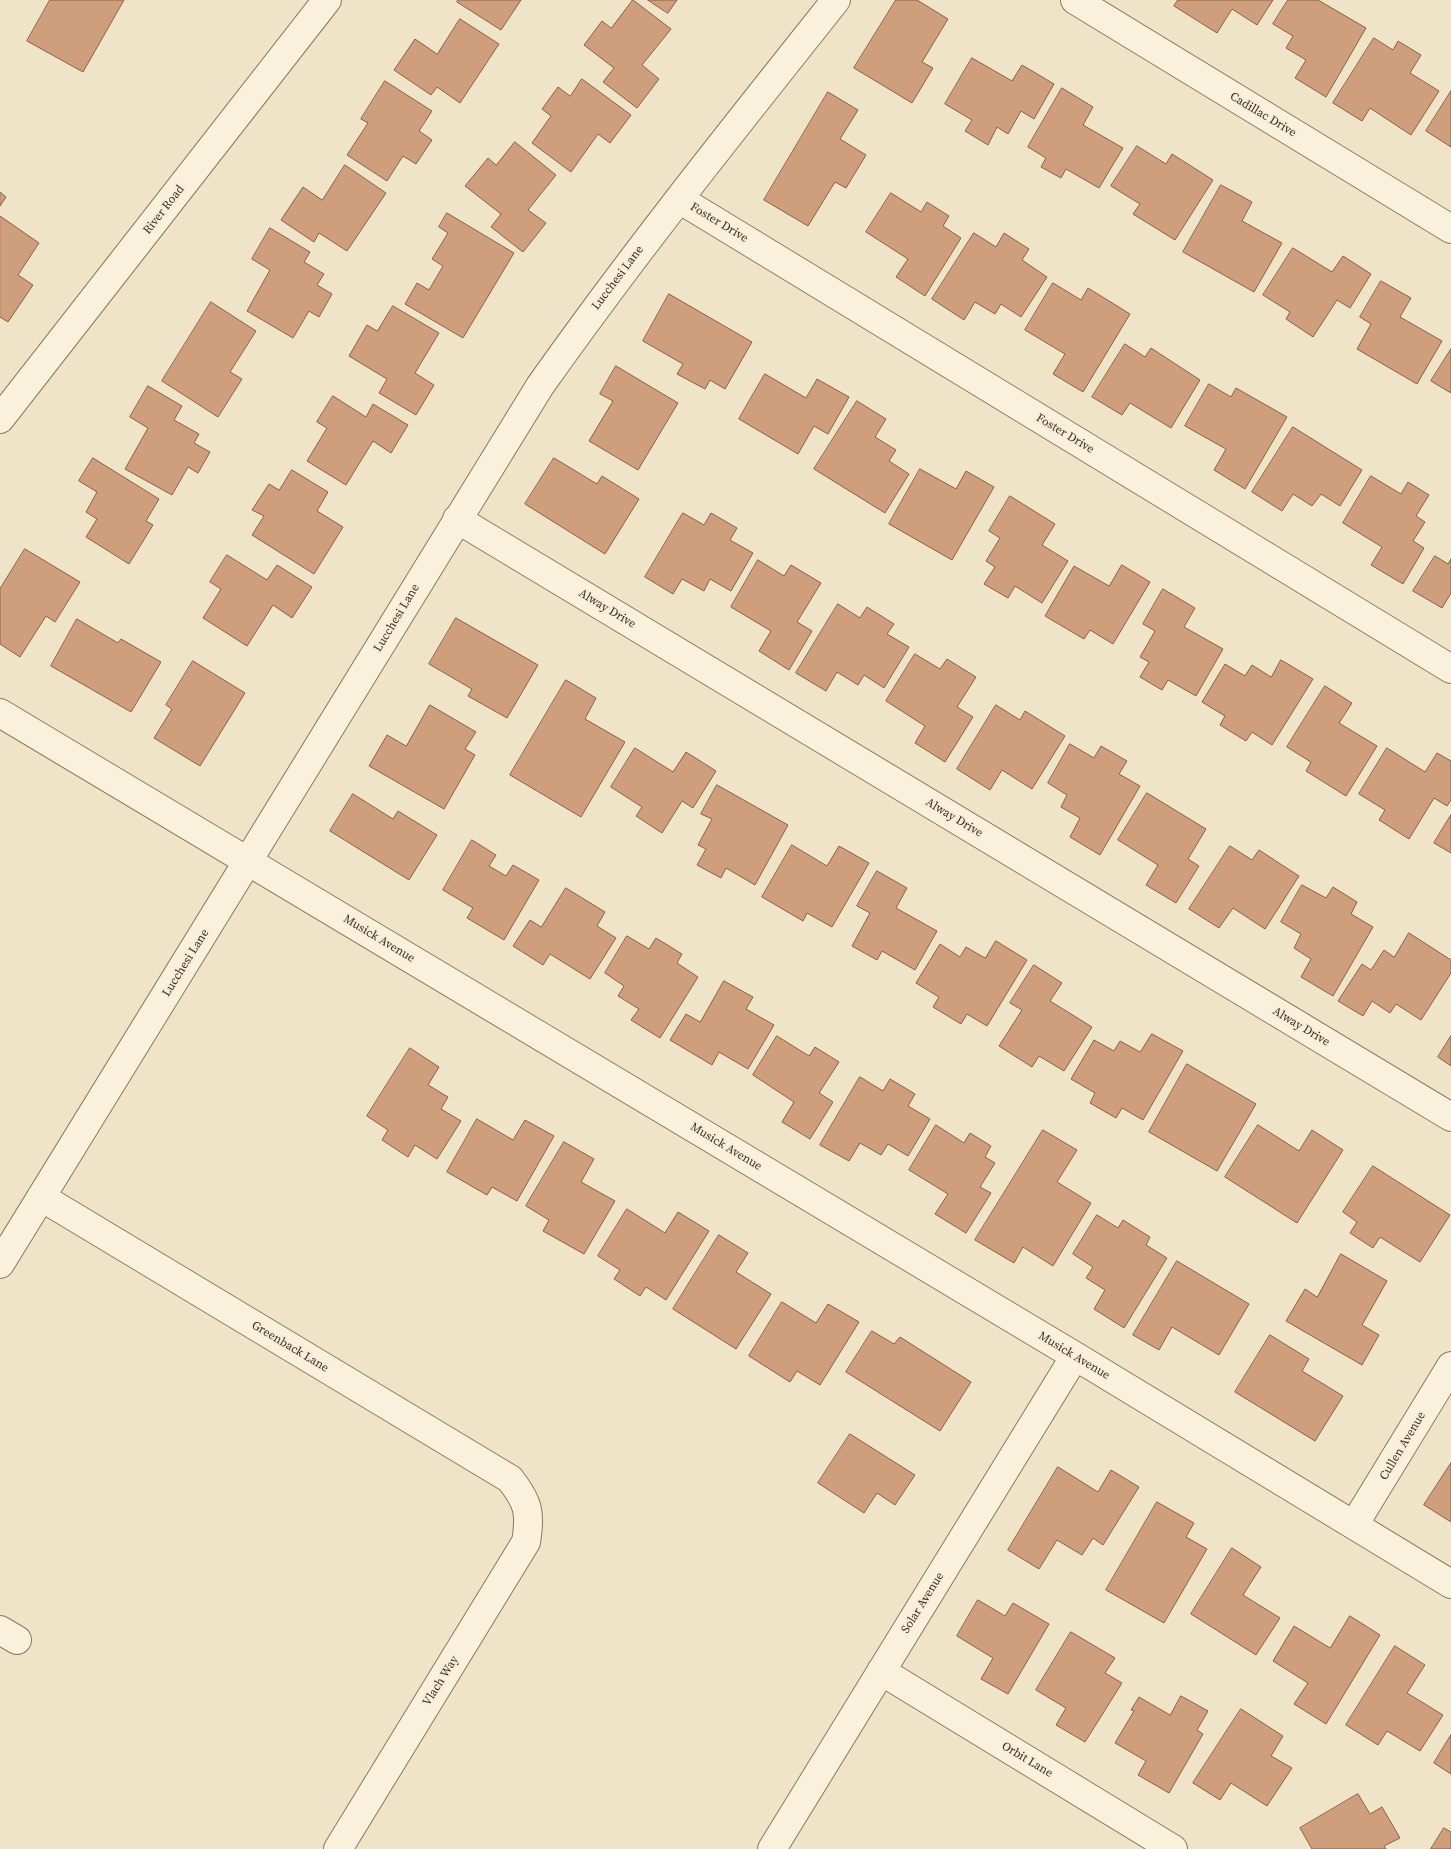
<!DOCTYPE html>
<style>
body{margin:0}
canvas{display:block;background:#f0e4c8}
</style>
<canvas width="1451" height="1849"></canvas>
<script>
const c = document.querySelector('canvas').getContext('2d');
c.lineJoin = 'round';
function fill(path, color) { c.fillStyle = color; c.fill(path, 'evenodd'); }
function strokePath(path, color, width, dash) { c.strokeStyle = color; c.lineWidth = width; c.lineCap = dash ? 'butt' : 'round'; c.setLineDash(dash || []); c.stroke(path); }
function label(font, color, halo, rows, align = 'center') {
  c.font = font + ' "Source Serif 4",serif'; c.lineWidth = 4.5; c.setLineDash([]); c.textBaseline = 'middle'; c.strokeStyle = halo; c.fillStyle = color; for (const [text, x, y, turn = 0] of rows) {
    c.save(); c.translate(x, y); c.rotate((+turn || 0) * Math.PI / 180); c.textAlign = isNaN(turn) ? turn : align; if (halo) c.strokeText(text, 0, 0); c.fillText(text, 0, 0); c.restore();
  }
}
const building = new Path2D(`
 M 50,0 L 124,0 L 83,72 L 27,41 Z
 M 458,0 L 521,0 L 501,30 L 457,2 Z
 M 633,0 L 671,29 L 642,65 L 659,79 L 637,108 L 603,82 L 614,68 L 584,45 L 602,21 L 611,28 Z
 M 648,0 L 677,0 L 668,13 Z
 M 896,0 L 917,0 L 948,19 L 922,62 L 933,68 L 912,103 L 854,68 Z
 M 1178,0 L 1273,0 L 1257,25 L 1232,9 L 1217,33 L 1174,6 Z
 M 1288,0 L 1318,0 L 1366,28 L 1326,97 L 1295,78 L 1306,60 L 1286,48 L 1293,36 L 1273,24 Z
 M 460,19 L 499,44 L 460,103 L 437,87 L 431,95 L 394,70 L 415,39 L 437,54 Z
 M 1374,38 L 1393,50 L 1398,41 L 1421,55 L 1410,73 L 1439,91 L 1411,135 L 1370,108 L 1362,121 L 1333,103 Z
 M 972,58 L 1012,81 L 1022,65 L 1054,84 L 1034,119 L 1021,111 L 1008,134 L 997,127 L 988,145 L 965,131 L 972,120 L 945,104 Z
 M 582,79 L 631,115 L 610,143 L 598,134 L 571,172 L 532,143 L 551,116 L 542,109 L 558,87 L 570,96 Z
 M 385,81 L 432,111 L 419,131 L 432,140 L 416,164 L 403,156 L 387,181 L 347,155 L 368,123 L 361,119 Z
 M 1062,88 L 1093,107 L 1083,125 L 1123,148 L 1099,188 L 1066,169 L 1061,178 L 1041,167 L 1046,158 L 1028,147 Z
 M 1451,91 L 1451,147 L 1426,131 Z
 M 828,92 L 858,110 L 840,139 L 866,155 L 846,188 L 835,182 L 808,226 L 764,200 Z
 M 515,142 L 556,175 L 528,210 L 546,223 L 523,252 L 491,227 L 501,214 L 465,186 L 488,158 L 496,165 Z
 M 1137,146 L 1166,164 L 1172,154 L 1213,180 L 1175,240 L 1133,214 L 1140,204 L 1111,186 Z
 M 345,165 L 386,193 L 347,251 L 319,233 L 314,242 L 281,220 L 303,187 L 322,200 Z
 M 1221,185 L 1252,202 L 1242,221 L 1282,243 L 1254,292 L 1183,252 Z
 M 0,192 L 6,197 L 0,206 Z
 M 891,193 L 921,212 L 927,202 L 949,216 L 943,226 L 961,238 L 925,296 L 896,277 L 908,259 L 866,232 Z
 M 447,213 L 514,253 L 463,338 L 405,304 L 417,283 L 429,290 L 443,266 L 432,259 L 448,233 L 439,227 Z
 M 0,216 L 39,243 L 18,275 L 33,285 L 8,322 L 0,317 Z
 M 270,228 L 310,252 L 304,262 L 324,274 L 317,285 L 332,294 L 319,317 L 309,311 L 293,338 L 247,311 L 270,270 L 252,259 Z
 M 974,233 L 996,247 L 1004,233 L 1029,249 L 1022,260 L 1047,277 L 1021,317 L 1001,304 L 995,314 L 975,302 L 964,320 L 932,299 Z
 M 1293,248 L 1332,272 L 1343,256 L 1371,274 L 1350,308 L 1337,300 L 1313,337 L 1286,319 L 1290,312 L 1263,295 Z
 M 1381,281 L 1411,298 L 1400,317 L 1442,341 L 1417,384 L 1357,349 L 1371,324 L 1360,317 Z
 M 1053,283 L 1081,300 L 1088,288 L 1130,314 L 1083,392 L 1053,374 L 1065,354 L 1025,330 Z
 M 669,294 L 752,342 L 725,389 L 710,380 L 705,389 L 677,374 L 683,364 L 643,341 Z
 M 211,302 L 256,331 L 230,372 L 242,379 L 218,417 L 162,381 Z
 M 393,306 L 439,333 L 415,373 L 434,385 L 416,415 L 379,393 L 387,379 L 349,356 L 367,325 L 377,331 Z
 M 1125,344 L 1145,357 L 1151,348 L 1200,380 L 1171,428 L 1130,403 L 1122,415 L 1092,397 Z
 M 1451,349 L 1451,393 L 1431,381 Z
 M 616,366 L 678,403 L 638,470 L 589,441 L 613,401 L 600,394 Z
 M 765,374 L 806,398 L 817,379 L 849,397 L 828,434 L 814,426 L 798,454 L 739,419 Z
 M 1209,384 L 1231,397 L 1236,388 L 1287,417 L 1245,489 L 1214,470 L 1226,449 L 1185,426 Z
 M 148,386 L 182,406 L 174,420 L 199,434 L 194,443 L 210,452 L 198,473 L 188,467 L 172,495 L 125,469 L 148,428 L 130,417 Z
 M 333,396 L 366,417 L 373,404 L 408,425 L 391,453 L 373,441 L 346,485 L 307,461 L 327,428 L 317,422 Z
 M 857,401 L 886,419 L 875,437 L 896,450 L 889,461 L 909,474 L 885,513 L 814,469 Z
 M 1293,427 L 1362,470 L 1340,506 L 1321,494 L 1312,506 L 1293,494 L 1282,511 L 1252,492 Z
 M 93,458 L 159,499 L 146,521 L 153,525 L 129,564 L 86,537 L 97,519 L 86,512 L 97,492 L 79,481 Z
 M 554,458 L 597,484 L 602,476 L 639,499 L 605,554 L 525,504 Z
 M 920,469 L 956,489 L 966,471 L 994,487 L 952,560 L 889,524 Z
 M 292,470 L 328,492 L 317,511 L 343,527 L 314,574 L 252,535 L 264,516 L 252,510 L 269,484 L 279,490 Z
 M 1371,476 L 1401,494 L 1408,482 L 1429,495 L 1416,516 L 1425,522 L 1413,541 L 1424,548 L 1403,584 L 1371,565 L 1382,547 L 1343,523 Z
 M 1010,496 L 1055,524 L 1042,545 L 1068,561 L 1042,603 L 1015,586 L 1008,598 L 984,584 L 995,567 L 986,561 L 1000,538 L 989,531 Z
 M 683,513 L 704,525 L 711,513 L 737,528 L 730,540 L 753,553 L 731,591 L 710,579 L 704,591 L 682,579 L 673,594 L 645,577 Z
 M 25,549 L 80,582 L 55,622 L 46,616 L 20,657 L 0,644 L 0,589 Z
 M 227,555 L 267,580 L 277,565 L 312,587 L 292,618 L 273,605 L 247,646 L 203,618 L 221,589 L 210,582 Z
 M 1435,556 L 1448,564 L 1451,559 L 1451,593 L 1442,608 L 1413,591 Z
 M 758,560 L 784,576 L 791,565 L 821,583 L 797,622 L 812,631 L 789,670 L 759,651 L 771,631 L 731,607 Z
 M 1122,565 L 1150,582 L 1113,644 L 1090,630 L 1084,639 L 1045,616 L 1074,566 L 1109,586 Z
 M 1163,589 L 1195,608 L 1184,627 L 1223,649 L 1196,696 L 1168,680 L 1162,690 L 1140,677 L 1149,662 L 1140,657 L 1155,631 L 1143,624 Z
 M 838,604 L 860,618 L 867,607 L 894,624 L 887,634 L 909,647 L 884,688 L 864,675 L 858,685 L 837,672 L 826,691 L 796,673 Z
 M 456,618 L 538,665 L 507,718 L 468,696 L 472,689 L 429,664 Z
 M 77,619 L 118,643 L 121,639 L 161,662 L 131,712 L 51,666 Z
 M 915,654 L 940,669 L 947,659 L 976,677 L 957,707 L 973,717 L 945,762 L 915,743 L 925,726 L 886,701 Z
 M 1281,660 L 1313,679 L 1272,745 L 1252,732 L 1246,741 L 1220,725 L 1225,716 L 1202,702 L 1225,664 L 1245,676 L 1252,665 L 1271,677 Z
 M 193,661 L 245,693 L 200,766 L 154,738 L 172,709 L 166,705 Z
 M 566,680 L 596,698 L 585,719 L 625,742 L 581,817 L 510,775 Z
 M 1325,686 L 1352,703 L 1339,723 L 1377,746 L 1346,796 L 1306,771 L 1311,762 L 1287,747 Z
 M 430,705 L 476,732 L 465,749 L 475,755 L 444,809 L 369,766 L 387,735 L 406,746 Z
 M 996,705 L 1020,720 L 1025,711 L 1065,736 L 1032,789 L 1002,770 L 990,790 L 957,769 Z
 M 1070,744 L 1094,758 L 1101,746 L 1127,761 L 1119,774 L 1140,786 L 1100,855 L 1070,837 L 1080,818 L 1061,807 L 1067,795 L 1048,783 Z
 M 635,748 L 673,772 L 686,752 L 716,771 L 693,808 L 682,801 L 662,833 L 636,816 L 642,807 L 611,787 Z
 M 1387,748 L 1425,772 L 1437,753 L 1451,761 L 1451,800 L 1447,806 L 1434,798 L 1409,839 L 1379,820 L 1385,810 L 1359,794 Z
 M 717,785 L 788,825 L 755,885 L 726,868 L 721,878 L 697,865 L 706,849 L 698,845 L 712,819 L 701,814 Z
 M 1147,793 L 1206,829 L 1188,859 L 1199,866 L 1176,903 L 1146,885 L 1158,865 L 1118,840 Z
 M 353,794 L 393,819 L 398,811 L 437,835 L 409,880 L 330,831 Z
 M 1451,815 L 1451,853 L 1434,843 Z
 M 472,840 L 496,855 L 489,866 L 506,876 L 513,865 L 539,880 L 504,940 L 467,918 L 473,908 L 443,890 Z
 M 792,845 L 827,866 L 839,846 L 869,863 L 832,927 L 807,913 L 803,921 L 762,897 Z
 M 1230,846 L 1252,860 L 1259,850 L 1299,876 L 1265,929 L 1233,908 L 1219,928 L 1189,909 Z
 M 877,871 L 907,888 L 896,908 L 937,931 L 915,970 L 882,951 L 877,960 L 852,946 L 870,913 L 857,906 Z
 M 1302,885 L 1326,898 L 1333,887 L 1357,902 L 1351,914 L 1373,927 L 1333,996 L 1301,977 L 1311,959 L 1294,948 L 1301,934 L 1281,922 Z
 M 566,888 L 605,912 L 597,926 L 616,938 L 590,979 L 550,954 L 543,965 L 513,946 L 530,920 L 541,927 Z
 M 1409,933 L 1451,960 L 1451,973 L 1421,1020 L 1396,1004 L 1390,1013 L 1372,1001 L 1363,1016 L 1338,1001 L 1362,964 L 1371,970 L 1384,950 L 1394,957 Z
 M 627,936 L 649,949 L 656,938 L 682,954 L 677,963 L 698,977 L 660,1038 L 631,1020 L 639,1009 L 618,996 L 624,986 L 605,973 Z
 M 996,941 L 1027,960 L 987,1026 L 967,1014 L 961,1024 L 933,1007 L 939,997 L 916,983 L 940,944 L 960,957 L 966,947 L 985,958 Z
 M 1034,965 L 1062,983 L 1050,1001 L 1092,1027 L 1064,1071 L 1039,1056 L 1032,1067 L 999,1046 L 1022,1010 L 1010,1003 Z
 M 724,981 L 753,997 L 746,1009 L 774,1025 L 748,1069 L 719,1052 L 712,1065 L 670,1040 L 686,1014 L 700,1022 Z
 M 1152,1034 L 1183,1051 L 1143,1120 L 1122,1108 L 1116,1118 L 1090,1103 L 1095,1093 L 1071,1079 L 1094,1040 L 1114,1051 L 1120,1041 L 1140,1052 Z
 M 777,1036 L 809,1056 L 815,1047 L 839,1062 L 819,1093 L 833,1102 L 810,1139 L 782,1122 L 794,1102 L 753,1075 Z
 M 1451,1036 L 1451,1066 L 1438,1057 Z
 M 410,1048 L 439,1067 L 428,1085 L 448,1097 L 441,1109 L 461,1121 L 437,1159 L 415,1145 L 408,1157 L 382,1140 L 388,1130 L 367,1116 Z
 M 1187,1064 L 1256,1104 L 1217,1171 L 1149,1132 Z
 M 860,1077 L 883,1091 L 890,1079 L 915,1094 L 908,1106 L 930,1119 L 908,1156 L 888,1144 L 881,1155 L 860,1143 L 849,1161 L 820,1145 Z
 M 477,1119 L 513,1140 L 525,1120 L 554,1136 L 517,1201 L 492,1187 L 487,1195 L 447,1172 Z
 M 936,1125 L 964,1143 L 970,1133 L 991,1146 L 985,1157 L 995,1163 L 980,1187 L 991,1193 L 966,1233 L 935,1214 L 948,1194 L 909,1170 Z
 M 1258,1125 L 1299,1151 L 1312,1130 L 1343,1150 L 1297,1223 L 1225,1177 Z
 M 1043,1130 L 1077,1150 L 1057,1182 L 1091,1203 L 1053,1266 L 1023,1247 L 1014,1263 L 975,1240 Z
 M 564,1142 L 594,1159 L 581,1182 L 615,1201 L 584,1254 L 543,1231 L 549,1220 L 526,1206 Z
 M 1373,1166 L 1450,1215 L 1420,1262 L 1380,1237 L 1373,1248 L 1350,1233 L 1357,1222 L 1343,1212 Z
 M 627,1209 L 665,1233 L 678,1212 L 709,1231 L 666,1300 L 646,1287 L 640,1296 L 614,1279 L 620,1270 L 598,1256 Z
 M 1097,1215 L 1118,1228 L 1123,1220 L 1150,1237 L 1146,1245 L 1167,1258 L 1124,1328 L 1094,1309 L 1105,1290 L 1086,1278 L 1093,1267 L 1073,1254 Z
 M 719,1235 L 748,1253 L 736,1272 L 771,1294 L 736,1349 L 673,1309 Z
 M 1341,1254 L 1387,1281 L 1362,1325 L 1379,1335 L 1362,1365 L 1286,1321 L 1305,1289 L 1317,1297 Z
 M 1177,1261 L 1249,1304 L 1219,1355 L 1172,1327 L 1159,1350 L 1133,1335 Z
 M 782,1302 L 816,1323 L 828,1304 L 859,1322 L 820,1385 L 797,1371 L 790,1382 L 749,1356 Z
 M 872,1331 L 894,1344 L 900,1337 L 971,1382 L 940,1431 L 846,1372 Z
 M 1270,1335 L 1309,1359 L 1302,1371 L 1343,1396 L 1315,1441 L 1235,1392 Z
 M 850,1434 L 915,1475 L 895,1505 L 877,1493 L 864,1513 L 818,1483 Z
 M 1451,1463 L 1451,1522 L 1424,1505 Z
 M 1058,1467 L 1098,1492 L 1111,1470 L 1139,1487 L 1103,1545 L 1093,1538 L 1082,1555 L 1057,1540 L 1039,1569 L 1008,1550 Z
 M 1157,1502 L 1194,1523 L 1186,1537 L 1207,1549 L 1164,1623 L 1106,1590 Z
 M 1232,1548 L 1261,1567 L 1243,1595 L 1280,1618 L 1256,1655 L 1191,1614 Z
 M 978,1600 L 1005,1616 L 1013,1603 L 1049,1624 L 1008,1694 L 981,1679 L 993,1658 L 957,1636 Z
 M 1350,1616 L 1380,1635 L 1326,1724 L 1294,1704 L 1308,1683 L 1273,1661 L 1294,1626 L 1330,1648 Z
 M 1071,1632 L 1115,1658 L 1105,1673 L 1122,1683 L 1085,1742 L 1056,1725 L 1066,1708 L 1036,1690 Z
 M 1395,1646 L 1425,1665 L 1407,1693 L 1443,1715 L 1420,1751 L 1387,1731 L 1378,1745 L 1346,1725 Z
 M 1181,1696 L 1208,1711 L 1197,1730 L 1203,1734 L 1169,1793 L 1138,1775 L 1146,1761 L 1115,1743 L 1134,1711 L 1131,1710 L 1139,1697 L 1170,1715 Z
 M 1241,1709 L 1283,1736 L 1271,1756 L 1292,1768 L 1267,1806 L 1231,1783 L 1220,1800 L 1193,1783 Z
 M 1451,1735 L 1451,1774 L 1434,1763 Z
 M 1358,1794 L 1370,1814 L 1382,1807 L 1400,1838 L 1384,1846 L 1386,1849 L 1312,1849 L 1300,1828 Z
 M 1444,1828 L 1451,1832 L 1451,1849 L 1431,1849 Z`);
fill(building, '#cf9f7d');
strokePath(building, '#8d5f41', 1);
const minor = new Path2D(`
 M 1075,0 L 1451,229
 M 679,199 L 1451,669
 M 0,419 L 327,0
 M 457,519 L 1451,1117
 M 0,713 L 1075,1356 L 1451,1584
 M 41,1197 L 510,1479 C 528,1502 531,1512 526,1542 L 338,1849
 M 0,1264 L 540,386 C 634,253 735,127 836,0
 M 1354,1525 L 1451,1366
 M 0,1630 L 17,1640
 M 881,1671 L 1173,1849
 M 772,1849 L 1075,1356`);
strokePath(minor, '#8d765c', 30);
strokePath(minor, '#faf1dc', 28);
label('12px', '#3d2e20', '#f7eed8', [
 ["Cadillac Drive",1263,115,31],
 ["River Road",164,210,-52],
 ["Foster Drive",719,223,31],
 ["Lucchesi Lane",618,278,-53],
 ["Foster Drive",1065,434,31],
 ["Alway Drive",607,609,31],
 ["Lucchesi Lane",397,618,-59],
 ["Alway Drive",954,818,31],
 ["Musick Avenue",379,939,31],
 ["Lucchesi Lane",186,963,-58],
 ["Alway Drive",1301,1027,31],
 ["Musick Avenue",726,1147,31],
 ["Greenback Lane",290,1347,31],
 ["Musick Avenue",1074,1356,31],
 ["Cullen Avenue",1403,1446,-59],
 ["Solar Avenue",923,1603,-58],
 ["Vlach Way",441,1681,-58],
 ["Orbit Lane",1027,1760,31]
]);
</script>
